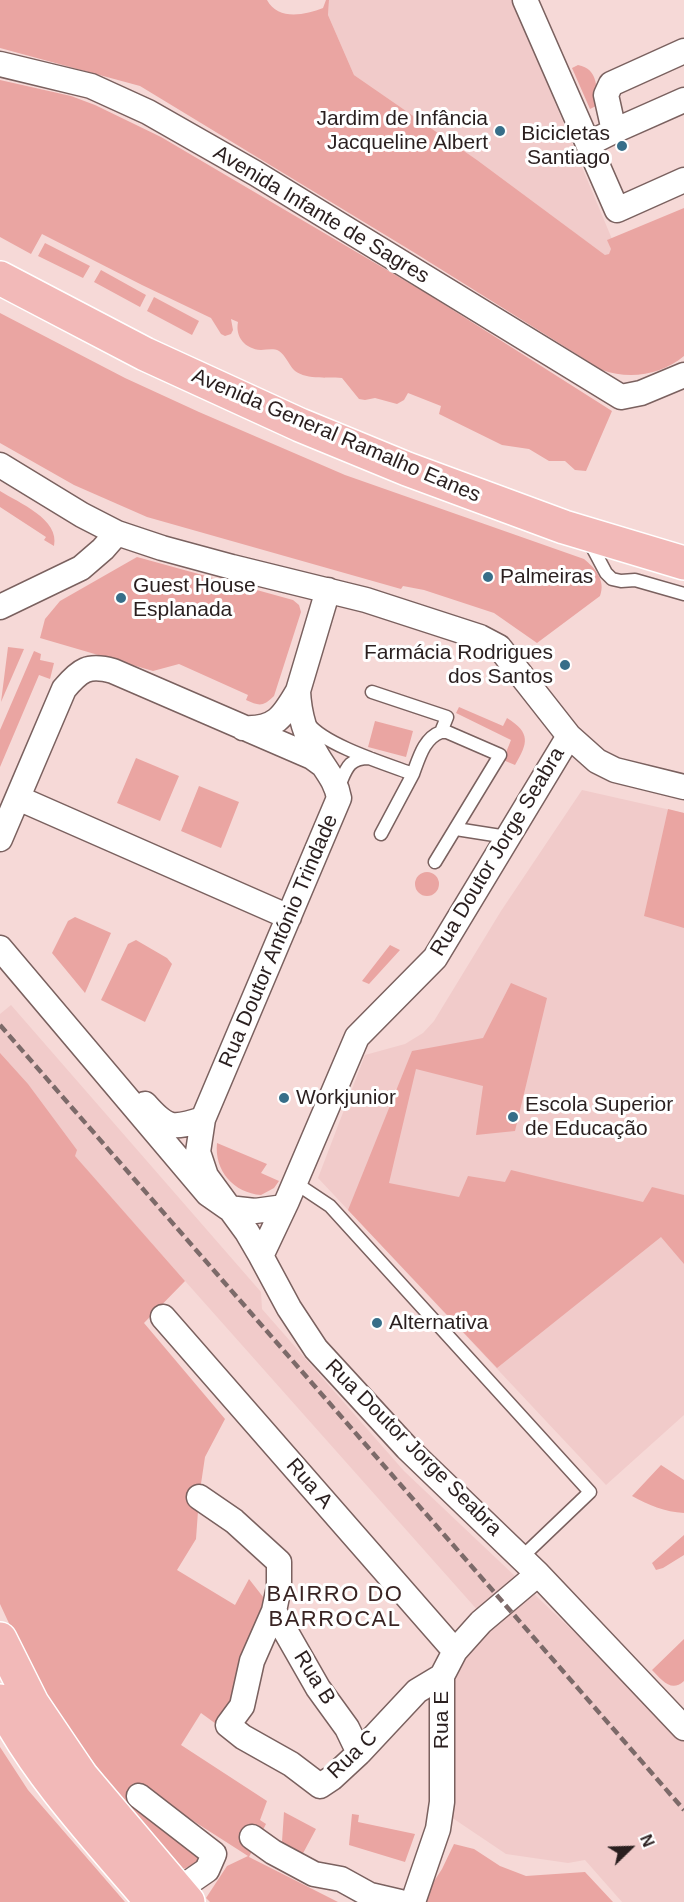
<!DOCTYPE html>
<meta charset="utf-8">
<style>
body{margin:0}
#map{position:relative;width:684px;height:1902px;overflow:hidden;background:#f6d9d7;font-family:Arial,sans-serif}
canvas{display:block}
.north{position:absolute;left:600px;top:1818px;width:60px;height:60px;-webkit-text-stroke:4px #fff;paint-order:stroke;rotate:67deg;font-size:16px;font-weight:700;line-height:24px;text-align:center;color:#2a1f1f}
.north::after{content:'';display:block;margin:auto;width:21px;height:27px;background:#2a1f1f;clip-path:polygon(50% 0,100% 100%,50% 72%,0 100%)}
</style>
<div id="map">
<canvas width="684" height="1902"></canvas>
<div class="north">N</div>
</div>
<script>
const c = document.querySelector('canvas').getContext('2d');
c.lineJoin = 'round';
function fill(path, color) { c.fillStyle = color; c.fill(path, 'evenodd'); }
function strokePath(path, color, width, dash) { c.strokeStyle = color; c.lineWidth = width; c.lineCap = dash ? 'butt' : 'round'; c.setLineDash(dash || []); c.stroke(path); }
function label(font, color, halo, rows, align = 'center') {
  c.font = font + ' Arial,sans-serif'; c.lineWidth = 6; c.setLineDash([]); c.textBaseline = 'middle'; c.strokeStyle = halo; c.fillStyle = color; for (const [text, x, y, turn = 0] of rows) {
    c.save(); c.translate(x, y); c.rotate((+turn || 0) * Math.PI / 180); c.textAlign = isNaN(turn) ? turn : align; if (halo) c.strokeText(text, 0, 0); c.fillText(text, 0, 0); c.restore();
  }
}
fill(new Path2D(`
 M 329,0 L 512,0 L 612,239 L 608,240 L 612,250 L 609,255 L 606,256 L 477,160 L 354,75 L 328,15 Z
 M 582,790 L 684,813 L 684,1415 L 606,1485 L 318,1178 L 365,1055 L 405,1044 L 423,1033 L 434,1021 L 501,911 Z
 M 11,1005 L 261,1292 L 262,1309 L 404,1471 L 684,1736 L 684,1902 L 622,1902 L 585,1860 L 568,1863 L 506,1854 L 451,1817 L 446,1707 L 456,1662 L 488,1622 L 74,1156 L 0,1059 L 0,1014 Z`), '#f1cbca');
fill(new Path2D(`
 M 0,0 L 267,0 C 278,21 305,15 323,8 L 326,0 L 329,0 L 328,15 L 354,75 L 477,160 L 605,255 L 609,254 L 611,249 L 607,240 L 684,208 L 684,356 C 661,375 630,380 602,370 L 415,253 L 140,86 L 0,48 Z
 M 578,65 C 599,69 596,88 598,105 L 590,109 L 572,68 Z
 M 0,80 L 71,96 L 95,105 L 161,137 L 426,293 L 612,411 L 586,471 L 575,470 L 565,461 L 549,461 L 529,449 L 502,445 L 439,414 L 441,406 L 408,393 L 404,400 L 397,404 L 375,398 L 365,400 L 359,399 L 342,378 C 327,377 303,380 293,369 C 289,364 285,355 279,351 C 273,348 267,350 261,350 C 245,349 235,337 238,322 L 231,319 L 233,330 L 231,334 L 225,336 L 221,334 L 211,318 L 142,285 L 42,234 L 31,254 L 0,237 Z
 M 45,243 L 90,266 L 83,278 L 38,256 Z
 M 101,270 L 146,295 L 140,307 L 94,282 Z
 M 154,297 L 199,321 L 192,335 L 147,311 Z
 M 0,313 L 125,378 L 199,412 L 345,475 L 584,559 C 595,568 606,580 600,596 L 537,643 L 494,613 L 424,590 L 403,586 L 401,589 L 147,517 L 74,485 L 0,443 Z
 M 0,491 C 19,503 60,519 54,546 L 44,540 L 46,537 L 0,507 Z
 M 137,557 L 293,600 L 299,605 L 301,612 L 274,696 C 263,707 259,706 246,700 L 248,695 L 179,664 L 153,671 L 40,638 L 45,619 L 60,601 Z
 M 8,647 L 24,649 L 1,702 Z
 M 34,651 L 41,654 L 40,660 L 54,663 L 50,679 L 39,675 L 0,767 L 0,730 Z
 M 459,707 L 503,726 L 507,718 C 531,733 528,743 515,765 L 503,760 L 511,740 L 456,713 Z
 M 375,721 L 413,731 L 406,757 L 368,747 Z
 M 136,758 L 179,776 L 160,821 L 117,803 Z
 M 199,786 L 239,802 L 221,848 L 181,831 Z
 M 668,809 L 684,813 L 684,928 L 644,916 Z
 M415 884a12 12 0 1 1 24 0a12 12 0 1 1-24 0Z
 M 75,917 L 111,933 L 85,993 L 52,953 L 68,921 Z
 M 136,940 L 167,958 L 172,964 L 145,1022 L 101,1000 L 128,944 Z
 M 390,945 L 400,950 L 369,984 L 362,981 Z
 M 511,983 L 547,998 L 515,1131 L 476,1135 L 483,1086 L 416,1069 L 389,1183 L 459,1197 L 468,1176 L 505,1182 L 511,1170 L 643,1202 L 652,1187 L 684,1195 L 684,1264 L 661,1237 L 497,1368 L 348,1210 L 412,1051 L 483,1038 Z
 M 0,1053 L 28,1084 L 77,1150 L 75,1156 L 185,1281 L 144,1323 L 225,1419 L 205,1457 L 199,1497 L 196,1539 L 177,1570 L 235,1605 L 249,1579 L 274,1611 L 223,1729 L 201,1713 L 181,1745 L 267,1801 L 260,1820 L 266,1824 L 249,1857 L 338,1902 L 210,1902 L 206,1898 L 227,1866 L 248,1856 L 134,1783 L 131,1787 L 204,1854 L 205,1861 L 183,1869 L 129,1808 L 54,1711 L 27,1662 L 0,1604 Z
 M 217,1143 L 267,1164 L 261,1173 L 279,1181 L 274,1188 L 261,1195 C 234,1193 214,1171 217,1143 Z
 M 661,1465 L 684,1480 L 684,1513 C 665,1512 648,1505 632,1496 Z
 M 684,1535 L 684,1555 L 663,1568 L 656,1570 L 652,1563 Z
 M 684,1639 L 684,1681 C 671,1693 662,1680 652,1670 Z
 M 0,1747 L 28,1790 L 125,1902 L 0,1902 Z
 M 284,1812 L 316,1829 L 301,1857 L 281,1856 Z
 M 352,1814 L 359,1815 L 358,1822 L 415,1834 L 405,1862 L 349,1845 Z
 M 454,1844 L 474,1849 L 500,1866 L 526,1876 L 585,1872 L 613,1902 L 423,1902 L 425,1895 L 442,1869 Z`), '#eaa5a2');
const lane = new Path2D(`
 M 589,541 L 606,573 L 612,579 L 621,581 L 635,580 L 684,594
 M 372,692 L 447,717 L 441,732 L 447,732 L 500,755 L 435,862
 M 308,723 C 324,745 386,764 413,774 C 419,758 424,738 441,732
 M 338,788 C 346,771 347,758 369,758
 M 456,829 L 507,837
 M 381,834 L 413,774
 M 294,1182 L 330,1206 L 590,1492 L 522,1557`);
const street = new Path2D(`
 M 525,0 L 617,210 L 684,180
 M 0,64 L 91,86 L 148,112 L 255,173 L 621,397 L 641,393 L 684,375
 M 614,131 L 684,100
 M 588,144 L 614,131 L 606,95 L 611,84 L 684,51
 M 0,465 L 82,515 L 117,533 L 162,548 L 232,567 L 366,600 L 480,637 L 499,647 L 569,736 L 597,761 L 615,770 L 684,787
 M 0,607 L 81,568 L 103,549 L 117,533
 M 243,728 C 275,730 283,717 298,691 L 328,590
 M 569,736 L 435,958 L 357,1037 L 287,1201 L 261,1256 L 289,1308 L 316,1349 L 407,1448 L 538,1574 L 684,1728
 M 18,798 L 289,917
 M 0,839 L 64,689 C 80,670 88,664 113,671 L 312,757 L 323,765
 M 0,948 L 208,1194 L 228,1208 L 255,1211 L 284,1207
 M 145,1104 C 167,1129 172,1129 203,1119
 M 261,1256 L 247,1232 L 206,1176 L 198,1152 L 203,1119 L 339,798 C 336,781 327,772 318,757 C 306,737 299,714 298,691
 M 163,1317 L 455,1651
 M 199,1497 L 234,1521 L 279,1562 L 279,1587 L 274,1611 L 318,1688 L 347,1728 L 359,1753
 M 274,1611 L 252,1661 L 242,1706 L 228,1725 L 243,1737 L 291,1764 L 320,1786 L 332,1778 L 359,1753 L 417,1691 L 442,1676
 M 139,1796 L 214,1854 L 207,1870 L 178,1890
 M 252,1837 L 273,1852 L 314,1874 L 341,1879 L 370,1895 L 400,1902
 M 413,1902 L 438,1829 L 442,1802 L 442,1676 L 455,1651 L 481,1622 L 538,1574`);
const primary = new Path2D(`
 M 0,278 L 145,354 L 300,425 L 407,469 L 564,527 L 684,563
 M 0,1639 L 32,1703 L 82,1777 L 188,1902
 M 0,1701 C 36,1773 99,1840 152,1902`);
strokePath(lane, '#7a615f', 15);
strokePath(street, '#7a615f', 27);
strokePath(primary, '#fff', 36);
strokePath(lane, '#fff', 12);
strokePath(street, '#fff', 24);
strokePath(primary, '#f2b9b8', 33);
strokePath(new Path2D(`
 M 0,1025 L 684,1810`), '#7c6a69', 4.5, [9, 4.5]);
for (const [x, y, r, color] of [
 [500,131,6,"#376e89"],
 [622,146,6,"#376e89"],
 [488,577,6,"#376e89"],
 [121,598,6,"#376e89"],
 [565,665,6,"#376e89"],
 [284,1098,6,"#376e89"],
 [513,1117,6,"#376e89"],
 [377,1323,6,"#376e89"]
]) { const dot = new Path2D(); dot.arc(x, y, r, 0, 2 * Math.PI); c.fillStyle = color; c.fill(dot); strokePath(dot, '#fff', 2); }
label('21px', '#2a1f1f', '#fff', [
 ["Jardim de Infância",488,119,"right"],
 ["Jacqueline Albert",488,143,"right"],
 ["Bicicletas",610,134,"right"],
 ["Santiago",610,158,"right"],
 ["Palmeiras",500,577],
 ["Guest House",133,586],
 ["Esplanada",133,610],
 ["Farmácia Rodrigues",553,653,"right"],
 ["dos Santos",553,677,"right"],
 ["Workjunior",296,1098],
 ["Escola Superior",525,1105],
 ["de Educação",525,1129],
 ["Alternativa",389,1323]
], 'left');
label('21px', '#2a1f1f', '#fff', [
 ["Avenida Infante de Sagres",321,215,31],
 ["Avenida General Ramalho Eanes",336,436,23],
 ["Rua Doutor Jorge Seabra",498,852,-59],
 ["Rua Doutor António Trindade",279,941,-67],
 ["Rua Doutor Jorge Seabra",413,1448,45],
 ["Rua A",309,1484,49],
 ["Rua B",314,1678,58],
 ["Rua E",442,1720,-90],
 ["Rua C",353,1755,-44]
]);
c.letterSpacing = '1.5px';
label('22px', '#392423', '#fff', [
 ["BAIRRO DO",335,1595],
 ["BARROCAL",335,1620]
]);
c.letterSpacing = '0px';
</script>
